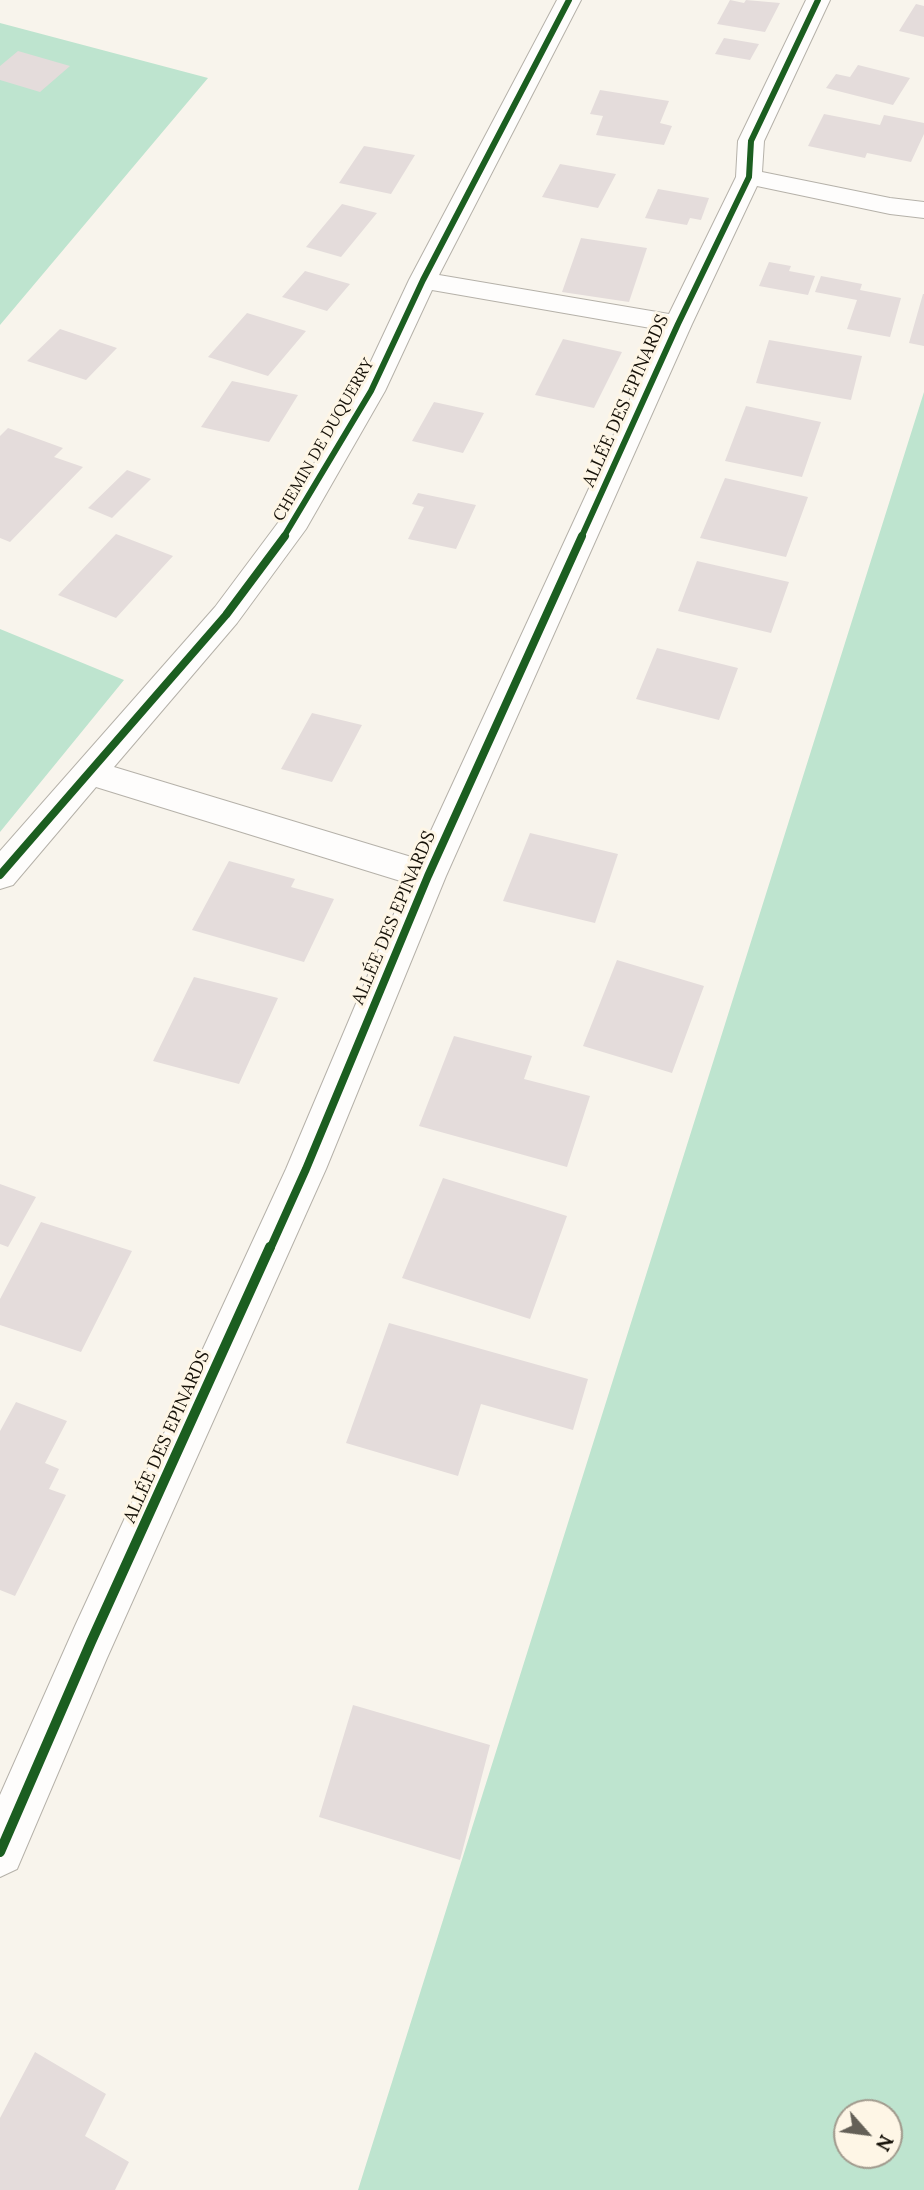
<!DOCTYPE html>
<meta charset="utf-8">
<style>
body{margin:0}
#map{position:relative;width:924px;height:2190px;overflow:hidden;background:#f8f4ec;font-family:Lora,serif}
canvas{display:block}
.north{position:absolute;left:833px;top:2099px;width:70px;height:70px;box-sizing:border-box;background:#fef6e6;border:2px solid #a19a8d;border-radius:50%;rotate:118deg;font-size:19px;font-weight:700;line-height:28px;text-align:center;color:#151007}
.north::after{content:'';display:block;margin:auto;width:24px;height:32px;background:#646057;clip-path:polygon(50% 0,100% 100%,50% 72%,0 100%)}
</style>
<div id="map">
<canvas width="924" height="2190"></canvas>
<div class="north">N</div>
</div>
<script>
const c = document.querySelector('canvas').getContext('2d');
c.lineJoin = 'round';
function fill(path, color) { c.fillStyle = color; c.fill(path, 'evenodd'); }
function strokePath(path, color, width, dash) { c.strokeStyle = color; c.lineWidth = width; c.lineCap = dash ? 'butt' : 'round'; c.setLineDash(dash || []); c.stroke(path); }
function label(font, color, halo, rows, align = 'center') {
  c.font = font + ' Lora,serif'; c.lineWidth = 6; c.setLineDash([]); c.textBaseline = 'middle'; c.strokeStyle = halo; c.fillStyle = color; for (const [text, x, y, turn = 0] of rows) {
    c.save(); c.translate(x, y); c.rotate((+turn || 0) * Math.PI / 180); c.textAlign = isNaN(turn) ? turn : align; if (halo) c.strokeText(text, 0, 0); c.fillText(text, 0, 0); c.restore();
  }
}
fill(new Path2D(`
 M 0,23 L 208,78 L 0,325 Z
 M 924,392 L 924,2190 L 358,2190 ZM 847,2113 L 889,2113 L 889,2155 L 847,2155 Z
 M 0,629 L 124,680 L 0,832 Z`), '#bee4cf');
fill(new Path2D(`
 M 730,0 L 744,3 L 746,0 L 780,3 L 765,32 L 717,24 Z
 M 916,4 L 924,6 L 924,37 L 899,31 Z
 M 724,38 L 759,44 L 750,60 L 715,54 Z
 M 18,51 L 70,66 L 40,92 L 0,80 L 0,66 Z
 M 858,65 L 910,78 L 893,105 L 826,88 L 836,74 L 850,77 Z
 M 600,90 L 669,101 L 660,123 L 672,126 L 664,145 L 596,135 L 603,116 L 590,114 Z
 M 824,114 L 880,125 L 884,115 L 924,123 L 924,134 L 911,162 L 867,153 L 865,158 L 808,146 Z
 M 364,146 L 415,155 L 391,194 L 339,183 Z
 M 560,164 L 616,174 L 598,208 L 542,197 Z
 M 658,189 L 709,198 L 701,220 L 690,218 L 687,225 L 645,218 Z
 M 342,204 L 377,213 L 341,257 L 306,247 Z
 M 581,238 L 647,248 L 629,302 L 562,292 Z
 M 769,262 L 791,266 L 789,271 L 815,276 L 808,295 L 759,286 Z
 M 305,271 L 350,284 L 327,311 L 282,297 Z
 M 821,276 L 862,284 L 860,290 L 901,298 L 890,337 L 847,329 L 857,300 L 815,292 Z
 M 923,294 L 924,294 L 924,346 L 909,343 Z
 M 247,313 L 306,331 L 268,376 L 208,357 Z
 M 60,329 L 117,348 L 86,380 L 27,361 Z
 M 563,339 L 622,352 L 594,408 L 535,395 Z
 M 769,340 L 862,356 L 851,400 L 756,383 Z
 M 232,381 L 298,395 L 269,442 L 201,427 Z
 M 434,402 L 484,413 L 463,453 L 412,441 Z
 M 746,406 L 821,422 L 802,477 L 725,461 Z
 M 8,428 L 63,448 L 54,457 L 83,467 L 10,542 L 0,538 L 0,436 Z
 M 127,470 L 151,479 L 112,518 L 88,508 Z
 M 725,478 L 808,497 L 786,557 L 700,538 Z
 M 418,493 L 476,505 L 456,549 L 408,539 L 424,507 L 412,504 Z
 M 116,534 L 173,556 L 116,618 L 58,595 Z
 M 697,561 L 789,582 L 771,633 L 678,611 Z
 M 657,648 L 738,668 L 719,720 L 636,699 Z
 M 312,713 L 362,725 L 332,782 L 281,769 Z
 M 530,833 L 618,854 L 595,923 L 503,901 Z
 M 229,861 L 295,879 L 291,887 L 334,899 L 304,962 L 192,930 Z
 M 617,960 L 704,986 L 672,1073 L 583,1046 Z
 M 194,977 L 278,998 L 239,1084 L 153,1061 Z
 M 454,1036 L 532,1056 L 524,1079 L 590,1096 L 567,1167 L 419,1126 Z
 M 443,1178 L 567,1216 L 530,1319 L 402,1278 Z
 M 0,1184 L 36,1197 L 8,1247 L 0,1244 Z
 M 41,1222 L 132,1251 L 81,1352 L 0,1325 L 0,1299 Z
 M 389,1323 L 588,1379 L 573,1430 L 481,1404 L 458,1476 L 346,1443 Z
 M 16,1402 L 67,1421 L 45,1463 L 59,1469 L 49,1489 L 66,1495 L 15,1596 L 0,1590 L 0,1431 Z
 M 353,1705 L 490,1745 L 460,1860 L 319,1817 Z
 M 35,2052 L 106,2094 L 85,2136 L 129,2162 L 115,2190 L 0,2190 L 0,2118 Z`), '#e4dcdb');
const minor = new Path2D(`
 M 557,0 L 581,0 L 439,275 L 669,314 L 736,177 L 738,141 L 806,0 L 830,0 L 764,141 L 762,172 L 890,198 L 924,202 L 924,218 L 890,214 L 757,186 L 692,324 L 446,876 L 326,1169 L 107,1658 L 17,1869 L 0,1877 L 0,1795 L 75,1626 L 286,1169 L 407,883 L 96,787 L 13,885 L 0,889 L 0,851 L 215,607 L 283,516 L 357,391 L 409,280 ZM 432,290 L 662,330 L 418,859 L 114,767 L 237,623 L 306,529 L 385,391 Z`);
strokePath(minor, '#b5b1a9', 2);
fill(minor, '#fefdfc');
strokePath(new Path2D(`
 M 283,538 L 371,391 L 423,280 L 569,0
 M 581,538 L 678,324 L 749,177 L 751,141 L 818,0`), '#1b5e20', 6);
strokePath(new Path2D(`
 M 0,875 L 226,615 L 285,536
 M 270,1249 L 306,1169 L 428,876 L 582,536`), '#1b5e20', 8);
strokePath(new Path2D(`
 M 0,1852 L 91,1642 L 270,1247`), '#1b5e20', 10);
label('16px', '#151007', '#fef6e6', [
 ["CHEMIN DE DUQUERRY",324,440,-60]
]);
label('18px', '#151007', '#fef6e6', [
 ["ALLÉE DES EPINARDS",626,401,-66],
 ["ALLÉE DES EPINARDS",394,918,-67],
 ["ALLÉE DES EPINARDS",167,1437,-66]
]);
</script>
